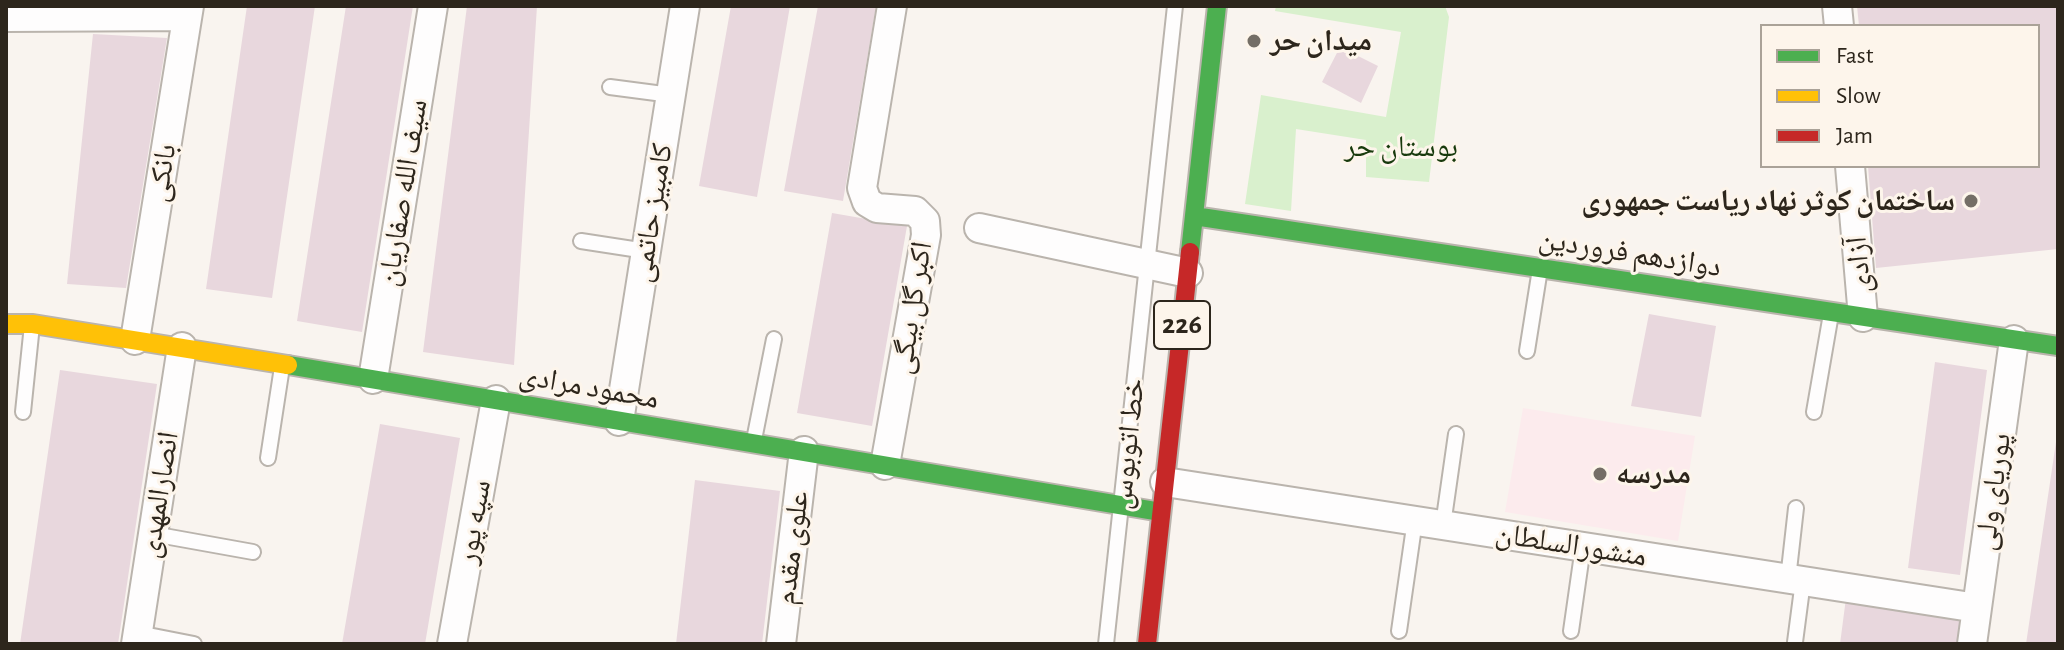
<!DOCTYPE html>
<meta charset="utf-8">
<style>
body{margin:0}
#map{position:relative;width:2064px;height:650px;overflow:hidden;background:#f9f4ef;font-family:"Alegreya Sans",sans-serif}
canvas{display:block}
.frame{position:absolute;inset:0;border:8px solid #2d261c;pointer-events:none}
.legend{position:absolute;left:1760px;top:24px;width:280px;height:144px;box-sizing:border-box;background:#fdf5eb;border:2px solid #aaa298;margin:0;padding:10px 14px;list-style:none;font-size:24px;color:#2d261c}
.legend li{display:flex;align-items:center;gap:16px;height:40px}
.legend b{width:40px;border:2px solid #aaa298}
</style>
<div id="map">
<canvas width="2064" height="650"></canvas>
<div class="frame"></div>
<ul class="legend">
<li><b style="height:10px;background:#4caf50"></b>Fast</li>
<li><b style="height:10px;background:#ffc107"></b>Slow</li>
<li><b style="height:10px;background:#c62828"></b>Jam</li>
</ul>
</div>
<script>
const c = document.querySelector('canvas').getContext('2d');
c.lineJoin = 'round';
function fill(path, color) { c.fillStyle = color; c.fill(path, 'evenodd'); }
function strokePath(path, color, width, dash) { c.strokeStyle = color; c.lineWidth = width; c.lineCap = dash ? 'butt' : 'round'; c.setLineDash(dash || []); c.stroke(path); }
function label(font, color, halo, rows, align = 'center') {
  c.font = font + ' "Alegreya Sans","Noto Naskh Arabic",sans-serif'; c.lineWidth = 6; c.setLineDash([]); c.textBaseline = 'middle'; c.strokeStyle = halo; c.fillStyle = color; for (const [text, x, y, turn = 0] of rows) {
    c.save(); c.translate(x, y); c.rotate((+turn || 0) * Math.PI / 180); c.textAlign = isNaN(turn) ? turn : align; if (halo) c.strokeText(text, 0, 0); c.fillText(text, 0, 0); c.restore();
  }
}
fill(new Path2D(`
 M 1523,408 L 1695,436 L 1678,541 L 1505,512 Z`), '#fcebed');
fill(new Path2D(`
 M 1276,6 L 1445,6 L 1449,17 L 1429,182 L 1366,177 L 1366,140 L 1296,129 L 1291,211 L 1245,204 L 1261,95 L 1386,117 L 1401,32 L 1275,11 Z`), '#d9f0cd');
fill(new Path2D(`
 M 247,6 L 315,6 L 272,298 L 206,289 Z
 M 346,6 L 413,6 L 362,332 L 297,321 Z
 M 467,6 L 537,6 L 514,365 L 423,352 Z
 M 731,6 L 790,6 L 757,197 L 699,186 Z
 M 818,6 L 876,6 L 843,201 L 784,191 Z
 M 1857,6 L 2057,6 L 2058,249 L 1876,268 L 1868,166 L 2038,166 L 2038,26 L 1859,26 Z
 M 93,34 L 167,38 L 126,288 L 67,284 Z
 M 1340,47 L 1378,66 L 1361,103 L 1322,82 Z
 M 832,213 L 907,226 L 872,426 L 797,413 Z
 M 1649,314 L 1716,326 L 1701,417 L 1631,406 Z
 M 1935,362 L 1987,370 L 1960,575 L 1908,568 Z
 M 60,370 L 157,384 L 118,644 L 20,644 Z
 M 380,424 L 460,438 L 425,644 L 342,644 Z
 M 2056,442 L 2058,442 L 2058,644 L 2026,644 Z
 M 695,480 L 780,491 L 762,644 L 676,644 Z
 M 1846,598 L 1961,615 L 1957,644 L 1840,644 Z`), '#e8d7dd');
const lane = new Path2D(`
 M 610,87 L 671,95
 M 581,241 L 646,251
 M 1527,351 L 1540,269
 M 23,412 L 32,325
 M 1814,412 L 1831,314
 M 754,440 L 774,339
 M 268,458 L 282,367
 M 1443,525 L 1456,434
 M 153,534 L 253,552
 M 1788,579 L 1796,508
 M 1399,631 L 1415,520
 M 1571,631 L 1583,547
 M 138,633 L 194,644
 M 1795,642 L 1803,581
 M 1106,644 L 1175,6`);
const street = new Path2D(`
 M 1837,6 L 1839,26
 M 6,17 L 187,16
 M 1850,166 L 1863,317
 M 979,228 L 1188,273
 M 135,340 L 189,6
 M 373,379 L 433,6
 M 619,421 L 685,6
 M 885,465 L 926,235 L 925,221 L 915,211 L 877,208 L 867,202 L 862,188 L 892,6
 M 1165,482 L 1977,608
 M 136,644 L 182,347
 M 452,644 L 496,400
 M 781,644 L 804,451
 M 1972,644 L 2014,340`);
const fast = new Path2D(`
 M 1194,216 L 2058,346
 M 1190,252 L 1217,6
 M 288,365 L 1161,512`);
const slow = new Path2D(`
 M 6,324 L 33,324 L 288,365`);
const jam = new Path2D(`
 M 1147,644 L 1190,252`);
strokePath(lane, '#bab4ad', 18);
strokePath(street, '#bab4ad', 32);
strokePath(fast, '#bab4ad', 22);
strokePath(slow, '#bab4ad', 22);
strokePath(jam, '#bab4ad', 22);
strokePath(lane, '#fefdfd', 14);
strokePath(street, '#fefdfd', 28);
strokePath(fast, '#4caf50', 18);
strokePath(slow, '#ffc107', 18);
strokePath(jam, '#c62828', 18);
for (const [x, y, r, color] of [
 [1254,41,8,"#746e66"],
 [1971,201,8,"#746e66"],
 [1600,474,8,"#746e66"]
]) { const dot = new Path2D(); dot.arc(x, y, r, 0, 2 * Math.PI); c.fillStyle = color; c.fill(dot); strokePath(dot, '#fdf5eb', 3); }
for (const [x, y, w] of [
 [1182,325,56]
]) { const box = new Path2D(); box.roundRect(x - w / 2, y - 24, w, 48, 6); c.fillStyle = '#fdf5eb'; c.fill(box); strokePath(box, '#2d261c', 2); }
label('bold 28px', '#2d261c', null, [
 ["226",1182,325]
]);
label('bold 30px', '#2d261c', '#fdf5eb', [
 ["میدان حر",1270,41],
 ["ساختمان کوثر نهاد ریاست جمهوری",1955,201,"right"],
 ["مدرسه",1616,474]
], 'left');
label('30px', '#183a0d', '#fdf5eb', [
 ["بوستان حر",1401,147]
]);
label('30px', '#2d261c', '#fdf5eb', [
 ["بانکی",162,173,-81],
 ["سیف الله صفاریان",403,193,-81],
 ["کامبیز حاتمی",652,213,-81],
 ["دوازدهم فروردین",1630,253,9],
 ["آزادی",1859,265,-95],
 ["اکبر گل بیگی",912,308,-81],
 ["محمود مرادی",589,387,10],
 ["خط اتوبوس",1128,444,-84],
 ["پوریای ولی",1993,492,-82],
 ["انصارالمهدی",159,495,-81],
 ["سپه پور",474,522,-80],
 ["منشورالسلطان",1571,545,9],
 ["علوی مقدم",792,548,-83]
]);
</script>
